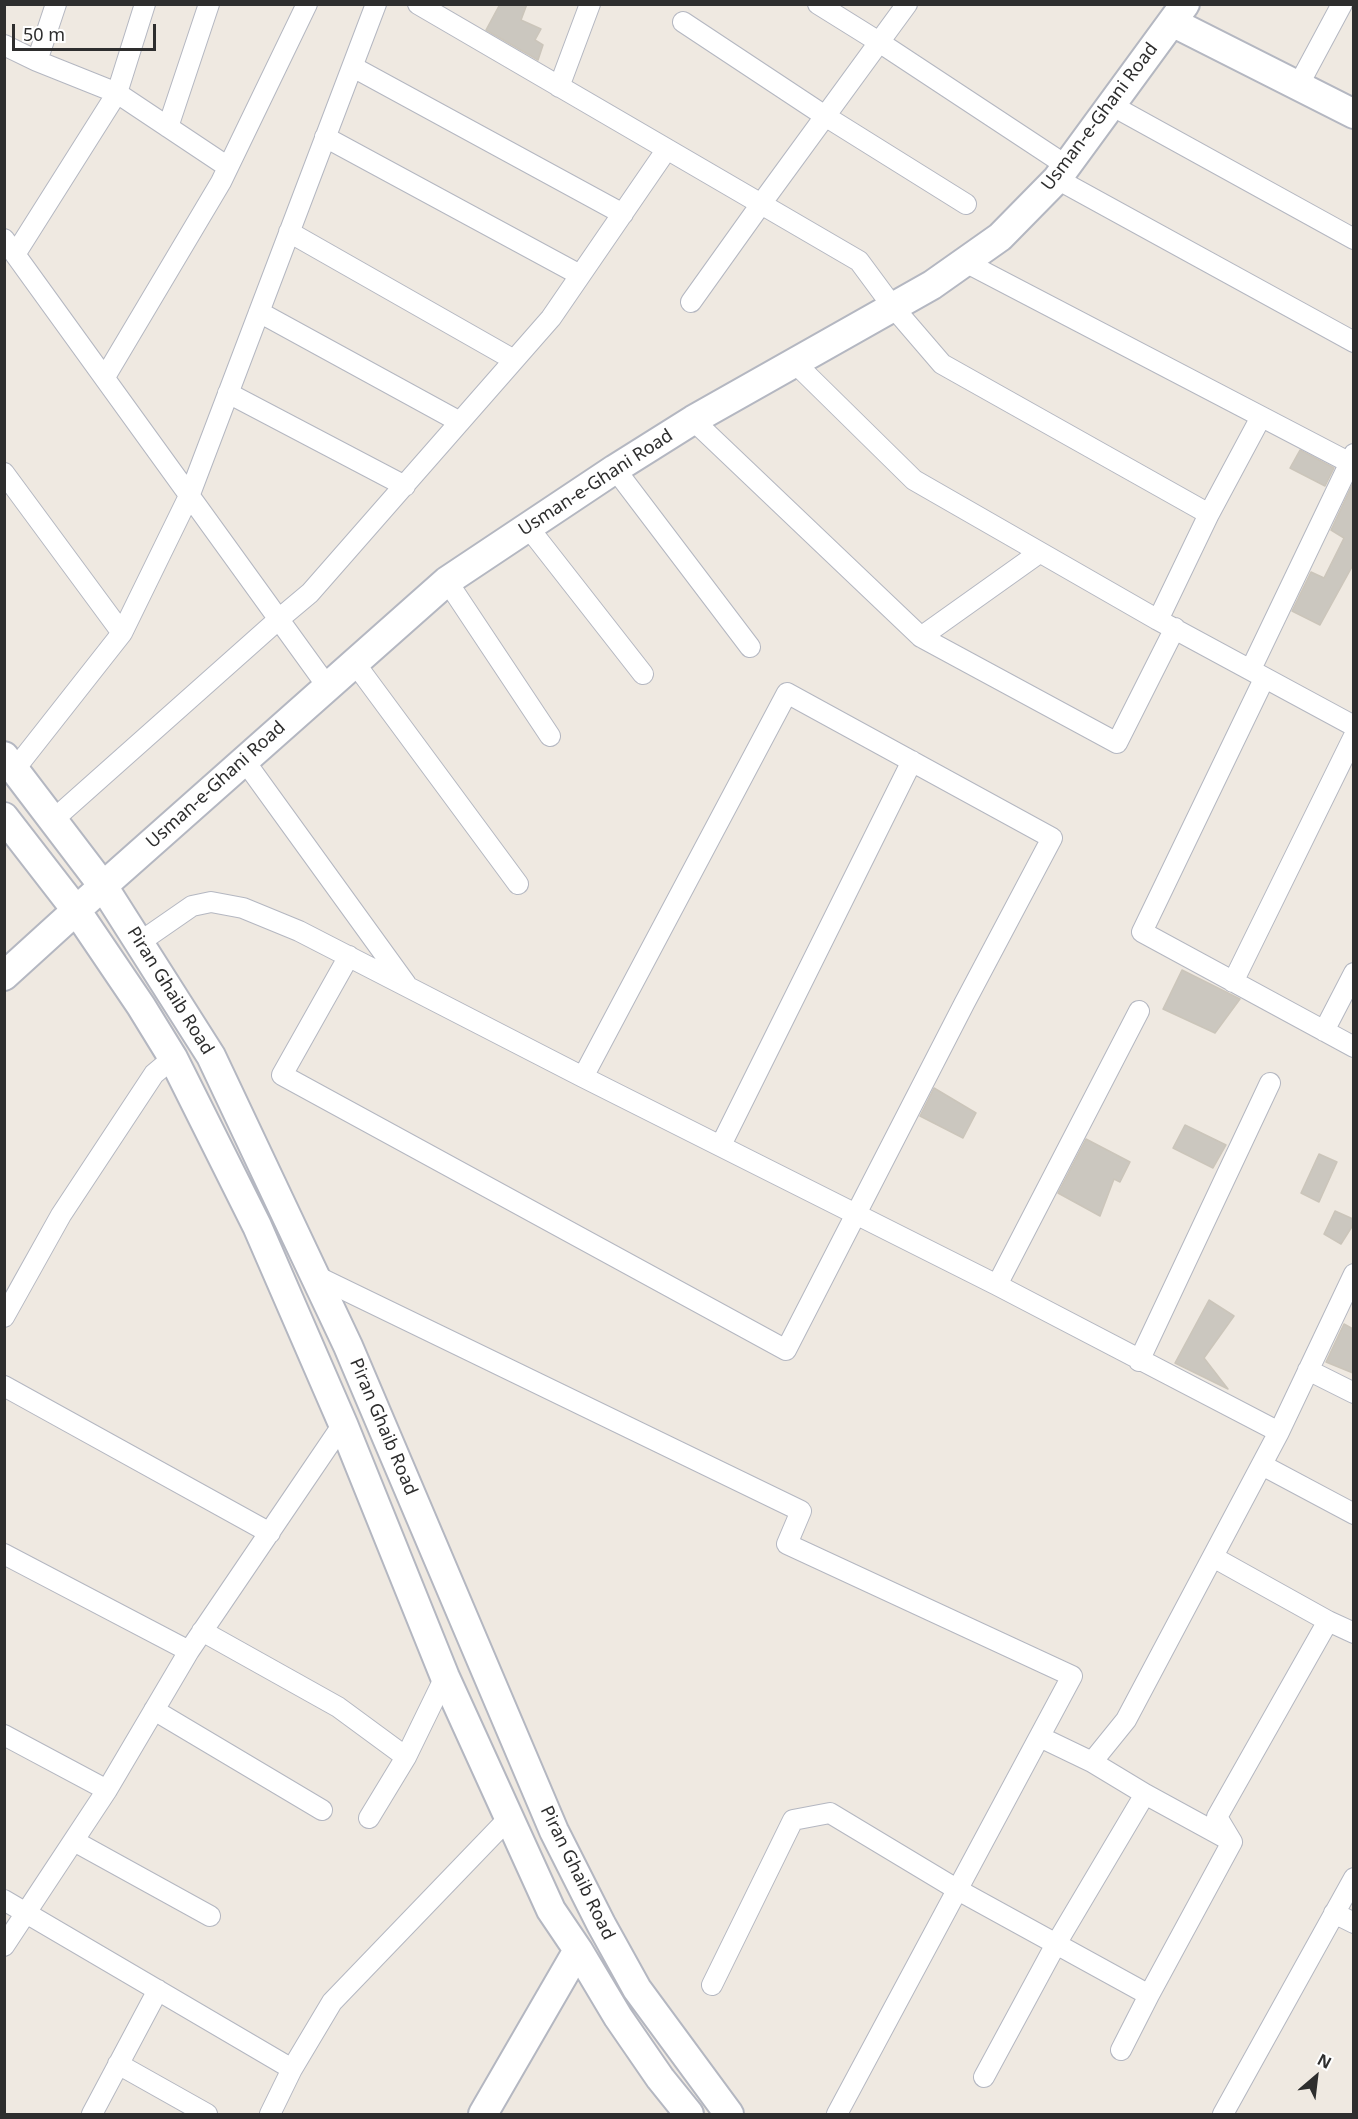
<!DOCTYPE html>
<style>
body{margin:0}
#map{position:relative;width:1358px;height:2119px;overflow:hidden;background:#efe9e1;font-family:"Noto Sans",sans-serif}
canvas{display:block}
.frame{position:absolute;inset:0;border:6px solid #2e2e2e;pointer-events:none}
.north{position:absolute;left:1286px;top:2047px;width:60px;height:60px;-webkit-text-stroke:4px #fff;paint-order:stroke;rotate:28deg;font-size:16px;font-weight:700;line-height:24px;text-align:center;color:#2e2e2e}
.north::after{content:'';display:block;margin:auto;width:21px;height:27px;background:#2e2e2e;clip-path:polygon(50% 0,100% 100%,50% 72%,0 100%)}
.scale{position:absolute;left:12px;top:24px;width:144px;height:27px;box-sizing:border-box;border:3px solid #2e2e2e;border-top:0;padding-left:8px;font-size:18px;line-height:21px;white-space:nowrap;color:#2e2e2e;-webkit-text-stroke:4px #fff;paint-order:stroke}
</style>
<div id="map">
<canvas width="1358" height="2119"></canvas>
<div class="frame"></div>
<div class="north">N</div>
<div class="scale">50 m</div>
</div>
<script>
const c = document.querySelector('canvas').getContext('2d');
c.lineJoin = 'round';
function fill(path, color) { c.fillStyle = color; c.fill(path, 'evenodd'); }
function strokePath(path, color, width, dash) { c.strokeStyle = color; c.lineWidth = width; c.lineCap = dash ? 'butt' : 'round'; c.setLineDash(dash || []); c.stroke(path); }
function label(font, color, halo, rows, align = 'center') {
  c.font = font + ' "Noto Sans",sans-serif'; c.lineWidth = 4.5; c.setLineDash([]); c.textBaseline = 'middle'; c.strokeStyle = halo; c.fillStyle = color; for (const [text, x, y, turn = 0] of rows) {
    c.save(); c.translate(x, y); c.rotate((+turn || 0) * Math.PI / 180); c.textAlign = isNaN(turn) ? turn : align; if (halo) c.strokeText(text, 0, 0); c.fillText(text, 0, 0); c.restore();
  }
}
const building = new Path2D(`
 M 500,4 L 527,4 L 521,20 L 541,29 L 535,40 L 543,45 L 538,60 L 486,30 Z
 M 1300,450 L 1334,468 L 1325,486 L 1290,468 Z
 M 1353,483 L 1353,565 L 1320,625 L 1292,611 L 1311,572 L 1324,578 L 1344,538 L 1331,530 Z
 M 1182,970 L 1240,999 L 1215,1033 L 1163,1009 Z
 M 934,1088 L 976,1113 L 963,1138 L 920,1116 Z
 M 1185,1125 L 1226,1145 L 1213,1168 L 1173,1148 Z
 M 1086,1139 L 1130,1162 L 1120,1182 L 1114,1179 L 1100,1216 L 1058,1193 Z
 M 1319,1154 L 1337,1162 L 1319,1202 L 1301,1193 Z
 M 1335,1211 L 1353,1219 L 1353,1225 L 1341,1244 L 1324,1234 Z
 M 1209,1300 L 1234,1316 L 1204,1358 L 1228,1389 L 1175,1363 Z
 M 1344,1324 L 1353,1329 L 1353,1373 L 1326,1362 Z`);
fill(building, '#cbc7bf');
strokePath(building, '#cbc5ba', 1.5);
const street = new Path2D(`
 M 56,4 L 37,61 L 117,93 L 228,167
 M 418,4 L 859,261 L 893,307 L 942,364 L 1209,514 L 1158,620
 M 818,4 L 879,42 L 1067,166
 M 683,22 L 825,116 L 966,204
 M 4,45 L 37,61
 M 353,67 L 623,214
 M 1298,86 L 1342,4
 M 559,87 L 590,4
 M 1111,105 L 1354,239
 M 168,127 L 209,4
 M 325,137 L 580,275
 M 1057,179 L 1354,342
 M 289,232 L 514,360
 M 4,239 L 327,686
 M 16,253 L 117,93 L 145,4
 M 965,262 L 1354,465
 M 691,302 L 761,204 L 907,4
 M 259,312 L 460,422
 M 794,362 L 914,480 L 1158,620 L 1354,726
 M 105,377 L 221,182 L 307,4
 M 228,393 L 405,486
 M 693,420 L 921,637 L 1117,743 L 1175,628
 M 615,469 L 750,647
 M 4,473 L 122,633 L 15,769
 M 1209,514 L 1261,417
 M 528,527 L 643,674
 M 447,581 L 550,736
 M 122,633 L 190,494 L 376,4
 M 921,637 L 1039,553
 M 354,662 L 518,884
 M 1251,669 L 1354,454
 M 1264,679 L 1142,932 L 1354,1047
 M 244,760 L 406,984
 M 53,820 L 279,619 L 310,593 L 551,318 L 667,149
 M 140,942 L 192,906 L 211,902 L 243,908 L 299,931 L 583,1077 L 997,1285 L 1279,1432 L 1354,1274
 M 349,956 L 282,1075 L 786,1350 L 964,1004 L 1052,838 L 787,693 L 583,1077
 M 1233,982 L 1354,736
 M 1324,1031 L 1354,973
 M 721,1145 L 912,761
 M 316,1276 L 801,1511 L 787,1544 L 1072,1676 L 837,2114
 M 997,1285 L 1139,1011
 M 4,1317 L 61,1215 L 154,1074 L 173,1058
 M 1139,1361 L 1270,1083
 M 1308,1370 L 1354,1393
 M 4,1386 L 270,1533
 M 1262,1465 L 1354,1514
 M 4,1554 L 189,1651
 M 1328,1621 L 1354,1633
 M 202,1631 L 338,1707 L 406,1757
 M 154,1710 L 322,1810
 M 4,1735 L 107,1790
 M 1040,1737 L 1092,1762
 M 1145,1794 L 1092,1762 L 1126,1720 L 1279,1432
 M 369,1818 L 406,1757 L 445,1677
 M 74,1841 L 210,1916
 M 4,1900 L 292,2069
 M 1334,1913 L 1354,1923
 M 4,1946 L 107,1790 L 189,1651 L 343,1424
 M 712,1985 L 793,1820 L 830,1813 L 958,1890 L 1149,1995 L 1121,2050
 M 1149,1995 L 1232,1842 L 1217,1817 L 1328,1621 L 1213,1557
 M 118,2064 L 207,2114
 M 984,2077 L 1056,1944 L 1145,1794 L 1231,1841
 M 92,2114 L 158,1990
 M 270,2114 L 292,2069 L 332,2002 L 509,1818
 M 1223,2114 L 1354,1878`);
const secondary = new Path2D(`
 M 1172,22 L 1354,114
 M 4,756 L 103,886 L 211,1056 L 348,1346 L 554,1831 L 601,1924 L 637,1989 L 729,2114
 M 4,817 L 76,910 L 141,1006 L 173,1058 L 257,1226 L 343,1424 L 445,1677 L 551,1910 L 578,1950 L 618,2017 L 660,2078 L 689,2114
 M 4,976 L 103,886 L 447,581 L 615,469 L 693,420 L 932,285 L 1000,237 L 1057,179 L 1185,4
 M 483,2114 L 578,1950`);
strokePath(street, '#b4b7c1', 22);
strokePath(secondary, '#b4b7c1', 32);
strokePath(street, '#fff', 20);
strokePath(secondary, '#fff', 28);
label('18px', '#2e2e2e', '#fff', [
 ["Usman-e-Ghani Road",1100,117,-53],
 ["Usman-e-Ghani Road",596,483,-33],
 ["Usman-e-Ghani Road",216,785,-42],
 ["Piran Ghaib Road",170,991,58],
 ["Piran Ghaib Road",383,1427,67],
 ["Piran Ghaib Road",577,1873,64]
]);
</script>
